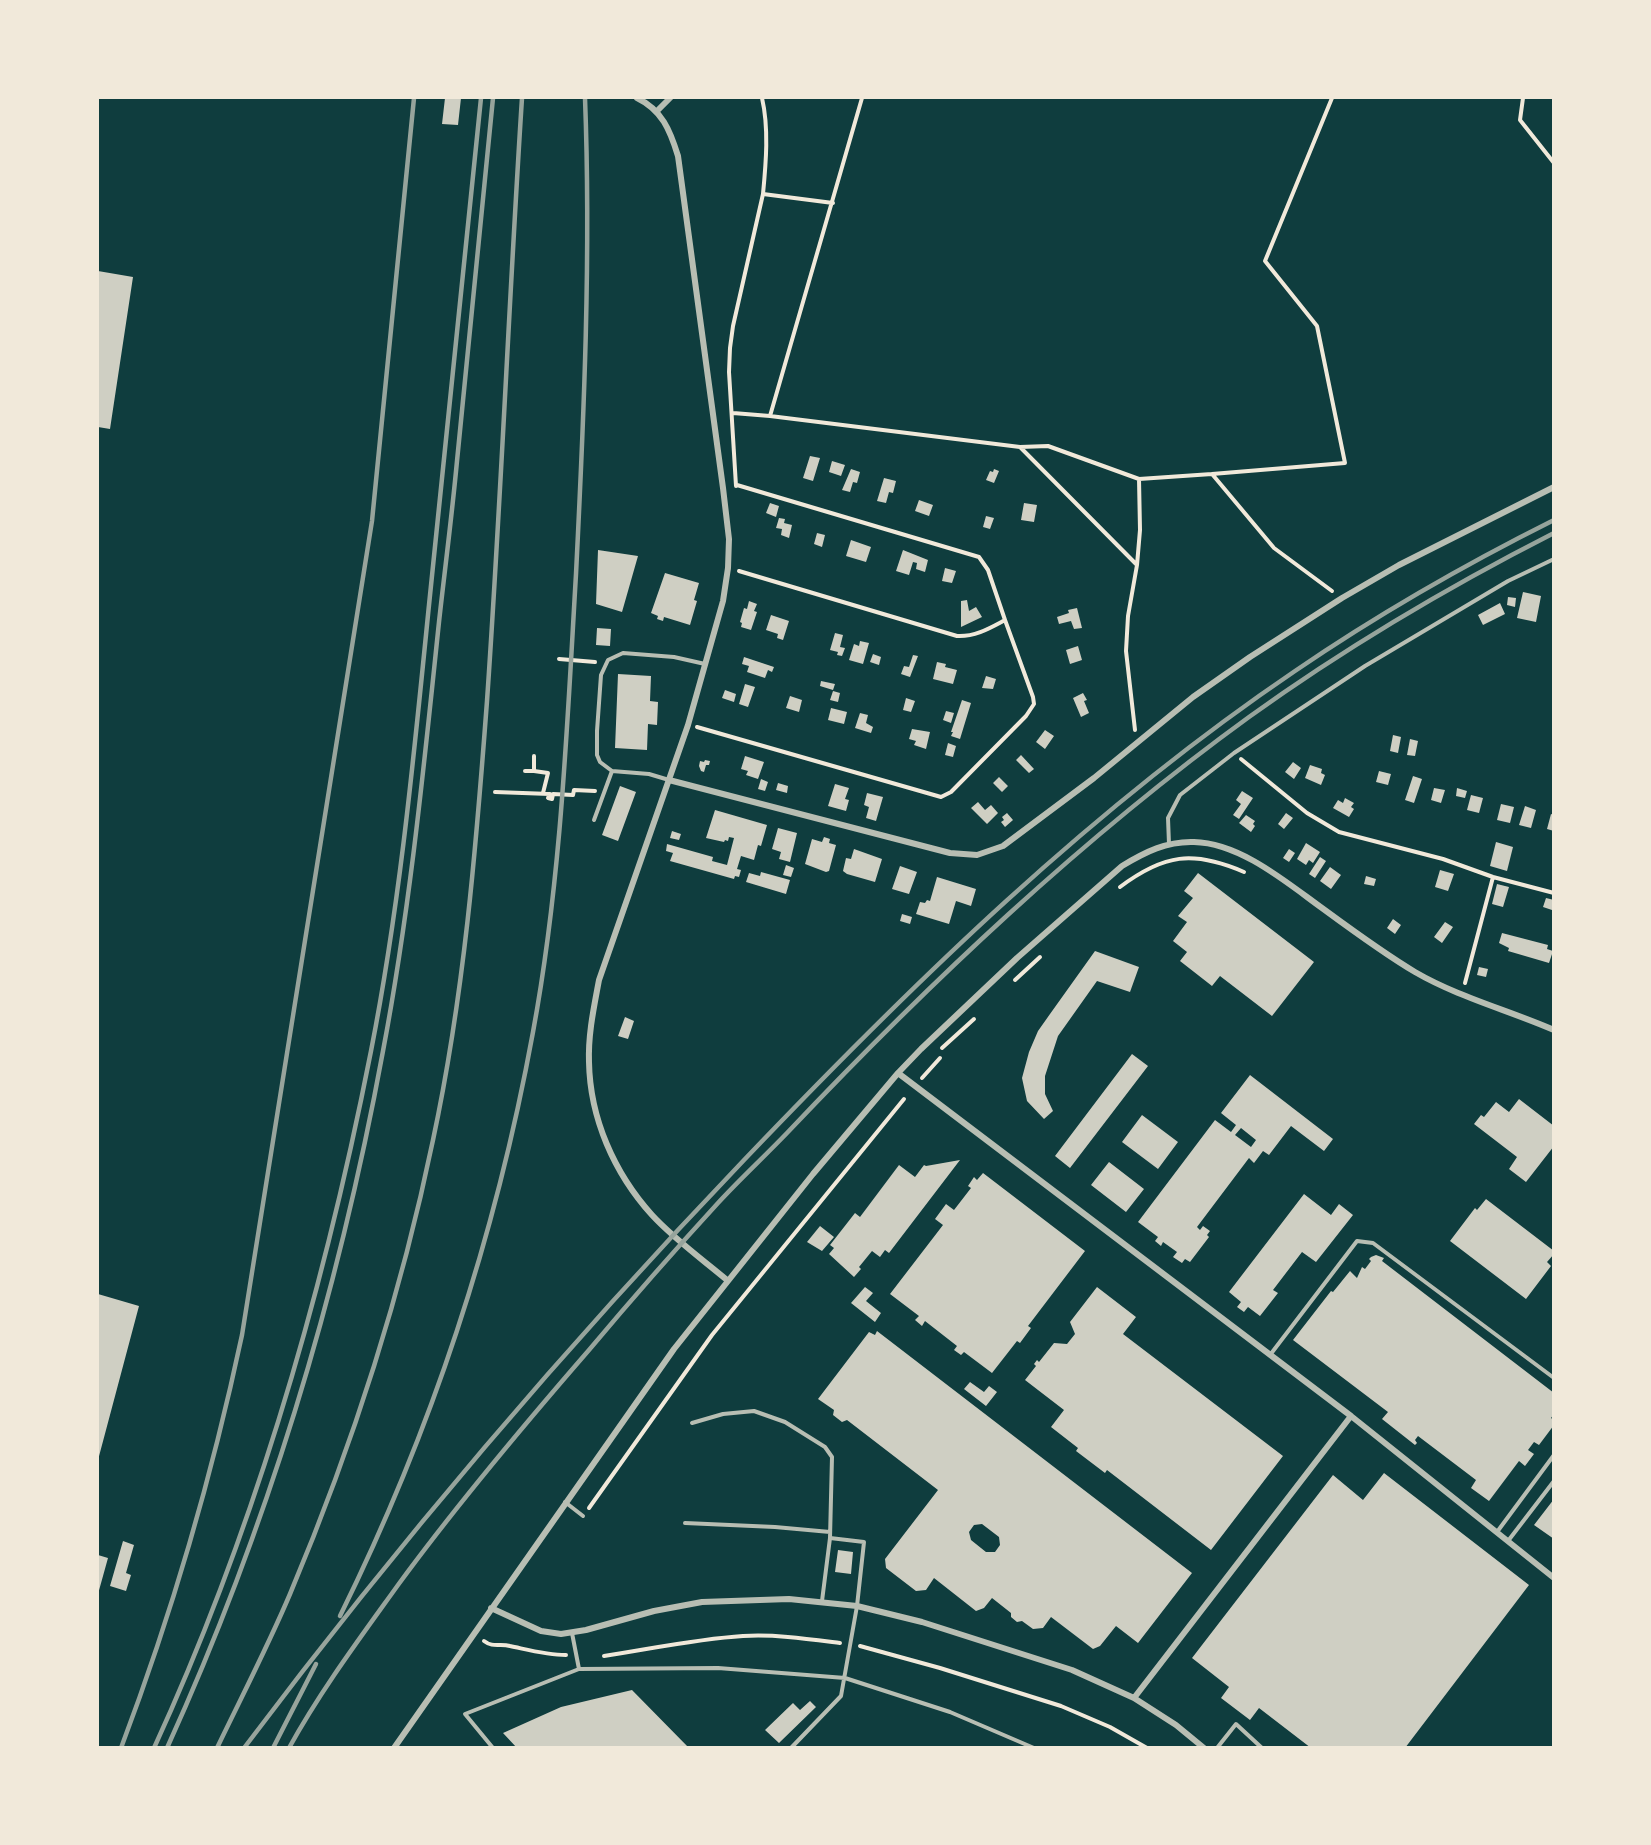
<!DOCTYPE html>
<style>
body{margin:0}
#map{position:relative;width:1651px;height:1845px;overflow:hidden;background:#0f3d3e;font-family:"DejaVu Sans",sans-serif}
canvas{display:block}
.frame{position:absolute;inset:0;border:99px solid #f1e9da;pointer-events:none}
</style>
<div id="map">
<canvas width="1651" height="1845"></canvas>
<div class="frame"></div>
</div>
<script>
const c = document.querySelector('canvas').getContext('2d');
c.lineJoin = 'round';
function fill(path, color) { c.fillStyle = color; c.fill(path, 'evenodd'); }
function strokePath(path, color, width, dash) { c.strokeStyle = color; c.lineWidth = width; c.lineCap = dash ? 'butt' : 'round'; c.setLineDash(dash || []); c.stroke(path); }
fill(new Path2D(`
 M 445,98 L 461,98 L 458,125 L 442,124 Z
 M 98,271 L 133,277 L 110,429 L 98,427 Z
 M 810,456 L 820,458 L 813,481 L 803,478 Z
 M 832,461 L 845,465 L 841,476 L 829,472 Z
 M 851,469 L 860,472 L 857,483 L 853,482 L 850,492 L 842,490 Z
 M 994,469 L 999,471 L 994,483 L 986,480 L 990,471 L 993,472 Z
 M 884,478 L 896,481 L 893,493 L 889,492 L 886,503 L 877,501 Z
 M 919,500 L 933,505 L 929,516 L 915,511 Z
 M 770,503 L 779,506 L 776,517 L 766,513 Z
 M 1024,503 L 1037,505 L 1034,522 L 1021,520 Z
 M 986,516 L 994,518 L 990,529 L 983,527 Z
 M 779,518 L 785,519 L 784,523 L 792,525 L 789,538 L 781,535 L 782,529 L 776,528 Z
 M 817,533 L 825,535 L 822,547 L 814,544 Z
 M 851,540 L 871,547 L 866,562 L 846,556 Z
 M 598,550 L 638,556 L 622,612 L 596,604 Z
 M 903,550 L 928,560 L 925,572 L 916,569 L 917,563 L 913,562 L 909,575 L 896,571 Z
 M 945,568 L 956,571 L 952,583 L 942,581 Z
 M 665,573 L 699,583 L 694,600 L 697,601 L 690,625 L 664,617 L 663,621 L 657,619 L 658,616 L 651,613 Z
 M 1523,592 L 1541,596 L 1536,622 L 1517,618 Z
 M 1508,597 L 1516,598 L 1515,607 L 1507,605 Z
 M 967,600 L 969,611 L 976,607 L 982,617 L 961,627 L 961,601 Z
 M 749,601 L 757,604 L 754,611 L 757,612 L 751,630 L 741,627 L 742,623 L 740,622 L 744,608 L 747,609 Z
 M 1500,603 L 1505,614 L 1483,625 L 1478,615 Z
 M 1077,608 L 1082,628 L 1074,629 L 1071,621 L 1059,624 L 1057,617 L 1069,613 L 1068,610 Z
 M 771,615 L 789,621 L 783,640 L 777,638 L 778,634 L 766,630 Z
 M 597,628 L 611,629 L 610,646 L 596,645 Z
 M 835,633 L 843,635 L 840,647 L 845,648 L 842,656 L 837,655 L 838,652 L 830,650 Z
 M 860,641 L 869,643 L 863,664 L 849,660 L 854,644 L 859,646 Z
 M 1078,646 L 1082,660 L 1070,664 L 1066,650 Z
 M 873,654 L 881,657 L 879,665 L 870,662 Z
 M 913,655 L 918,656 L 910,677 L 901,674 L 904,666 L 909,667 Z
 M 744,657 L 774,667 L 772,672 L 768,670 L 765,678 L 747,672 L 749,666 L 742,664 Z
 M 937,662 L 946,664 L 945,667 L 957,670 L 953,684 L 933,679 Z
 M 618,674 L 651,676 L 650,701 L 658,702 L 657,725 L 648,724 L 647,750 L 615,748 Z
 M 986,676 L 996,679 L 993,689 L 982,688 Z
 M 821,681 L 835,684 L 833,690 L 820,686 Z
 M 745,684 L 755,687 L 748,707 L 739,704 Z
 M 725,690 L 736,694 L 734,702 L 722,698 Z
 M 833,691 L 840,693 L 838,702 L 830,700 Z
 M 1083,693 L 1087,700 L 1084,701 L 1089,713 L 1081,717 L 1073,698 Z
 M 790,696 L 802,700 L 799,712 L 786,708 Z
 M 906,698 L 915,701 L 911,712 L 903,710 Z
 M 962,700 L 971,703 L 960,739 L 951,736 L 953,732 L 951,732 Z
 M 831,708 L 847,712 L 844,724 L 828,720 Z
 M 946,711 L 954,713 L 951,723 L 943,720 Z
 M 860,713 L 868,715 L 866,723 L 873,727 L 871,733 L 855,728 Z
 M 912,729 L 930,732 L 926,749 L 914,745 L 916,741 L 909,739 Z
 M 1045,730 L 1054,736 L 1045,749 L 1036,742 Z
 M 1393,735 L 1401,737 L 1398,753 L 1390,751 Z
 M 1410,739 L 1418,741 L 1415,756 L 1407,755 Z
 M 948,743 L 956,746 L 953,757 L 945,755 Z
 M 1021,755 L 1034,769 L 1029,773 L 1016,760 Z
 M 745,756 L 764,762 L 758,779 L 746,775 L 748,771 L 741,769 Z
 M 705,760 L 710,761 L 709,765 L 706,765 L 704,772 L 701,771 L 699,766 L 700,761 L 704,762 Z
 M 1293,762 L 1301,768 L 1294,779 L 1285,772 Z
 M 1310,765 L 1322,769 L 1321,773 L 1325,775 L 1321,785 L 1305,778 Z
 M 1379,771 L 1391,774 L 1388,785 L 1376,782 Z
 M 1413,776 L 1422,779 L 1414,803 L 1405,800 Z
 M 999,777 L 1008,786 L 1002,792 L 993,783 Z
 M 761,779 L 768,782 L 765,791 L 758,789 Z
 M 778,783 L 788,786 L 787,793 L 776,790 Z
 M 835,784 L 849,788 L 845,799 L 849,800 L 846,811 L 828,806 Z
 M 620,786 L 636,792 L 618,841 L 602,835 Z
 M 1434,788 L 1445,790 L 1441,803 L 1431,800 Z
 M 1457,788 L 1467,791 L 1465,798 L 1456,796 Z
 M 1242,791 L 1253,798 L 1239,819 L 1233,815 L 1241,804 L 1236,800 Z
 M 867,793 L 883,797 L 876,821 L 866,818 L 869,807 L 864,805 Z
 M 1471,795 L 1483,798 L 1479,813 L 1467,810 Z
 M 1345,798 L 1354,803 L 1351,807 L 1354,809 L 1349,817 L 1333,808 L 1338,800 L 1343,803 Z
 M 978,802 L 985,810 L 991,805 L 998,813 L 987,824 L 971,808 Z
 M 1501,804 L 1514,807 L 1510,823 L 1497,820 Z
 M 1525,806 L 1536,810 L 1531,828 L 1519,825 Z
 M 715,810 L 767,825 L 761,846 L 758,845 L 754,860 L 741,856 L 737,869 L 741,870 L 739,877 L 735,876 L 734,879 L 670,861 L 673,853 L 666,851 L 667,844 L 713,857 L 712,861 L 727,865 L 734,838 L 729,837 L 728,841 L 725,840 L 724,842 L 706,838 Z
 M 1007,813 L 1013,820 L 1005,827 L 1001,822 L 1004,820 L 1002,817 Z
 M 1286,813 L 1293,818 L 1284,829 L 1278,824 Z
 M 1551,814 L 1554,815 L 1554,831 L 1547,829 Z
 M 1246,815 L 1255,821 L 1253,824 L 1255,826 L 1251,832 L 1239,823 Z
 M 778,828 L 797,833 L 790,862 L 779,859 L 781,852 L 772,849 Z
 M 672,831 L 681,834 L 679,840 L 670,838 Z
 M 824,837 L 830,839 L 829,843 L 836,845 L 829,871 L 826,872 L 805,864 L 812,839 L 822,842 Z
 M 1496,842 L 1513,847 L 1507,871 L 1490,866 Z
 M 1306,843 L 1320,852 L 1313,863 L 1309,860 L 1306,865 L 1297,859 Z
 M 854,849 L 882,859 L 875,882 L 847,874 L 843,871 L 846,858 L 851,859 Z
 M 1289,849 L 1295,853 L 1289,862 L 1283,858 Z
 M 1320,857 L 1326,861 L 1315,878 L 1309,874 Z
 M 786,865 L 794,868 L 791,877 L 783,875 Z
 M 900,866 L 917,872 L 909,894 L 892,889 Z
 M 1330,867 L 1341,875 L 1331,889 L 1320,881 Z
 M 1440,870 L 1454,874 L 1448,891 L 1435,887 Z
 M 761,872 L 790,880 L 786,894 L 746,882 L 749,873 L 760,876 Z
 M 1198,873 L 1314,962 L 1272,1016 L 1220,976 L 1212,986 L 1180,961 L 1187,952 L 1173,941 L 1187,922 L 1178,916 L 1193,898 L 1184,891 Z
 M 1366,876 L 1376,879 L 1374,886 L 1364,884 Z
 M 937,877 L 976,889 L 971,906 L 956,901 L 949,924 L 916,914 L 920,902 L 925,903 L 927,900 L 930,901 Z
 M 1497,884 L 1509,887 L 1503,907 L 1492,904 Z
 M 1546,898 L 1554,900 L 1552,910 L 1543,907 Z
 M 902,914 L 912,917 L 910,924 L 900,921 Z
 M 1393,919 L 1401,925 L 1395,934 L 1387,928 Z
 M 1445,922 L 1453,927 L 1442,943 L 1434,937 Z
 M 1502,933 L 1548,945 L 1547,949 L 1553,951 L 1549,963 L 1508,951 L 1509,948 L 1499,943 Z
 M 1095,951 L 1139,967 L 1130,992 L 1097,981 L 1058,1036 L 1045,1076 L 1045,1094 L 1053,1111 L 1044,1119 L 1027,1101 L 1022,1078 L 1029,1052 L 1038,1031 L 1050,1014 Z
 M 1479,967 L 1488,969 L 1486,977 L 1477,975 Z
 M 625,1017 L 634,1021 L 628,1039 L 618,1036 Z
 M 1132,1054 L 1148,1066 L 1070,1168 L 1055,1156 Z
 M 1250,1075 L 1333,1139 L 1324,1151 L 1291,1126 L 1269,1155 L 1263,1151 L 1254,1163 L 1249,1158 L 1197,1227 L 1200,1230 L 1203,1226 L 1210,1231 L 1207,1235 L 1209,1237 L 1190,1262 L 1185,1259 L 1182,1263 L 1173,1257 L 1177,1252 L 1163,1242 L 1161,1246 L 1155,1241 L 1158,1237 L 1138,1222 L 1215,1120 L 1231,1132 L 1236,1125 L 1221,1113 ZM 1241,1128 L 1256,1140 L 1251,1147 L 1235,1135 Z
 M 1519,1099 L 1554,1126 L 1554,1146 L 1526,1182 L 1509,1169 L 1517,1157 L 1474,1124 L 1481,1115 L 1484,1117 L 1496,1102 L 1509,1112 Z
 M 1142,1115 L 1178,1142 L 1158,1169 L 1122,1142 Z
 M 960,1160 L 889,1253 L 885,1250 L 880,1257 L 872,1251 L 859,1267 L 861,1269 L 854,1277 L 829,1254 L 834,1248 L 830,1245 L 855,1213 L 860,1217 L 899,1165 L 915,1177 L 924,1165 L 926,1166 Z
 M 1109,1162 L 1144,1189 L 1126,1212 L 1091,1185 Z
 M 983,1173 L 1085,1251 L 1028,1326 L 1031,1328 L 1020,1343 L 1017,1341 L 992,1373 L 964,1352 L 961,1355 L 954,1350 L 957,1346 L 925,1321 L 922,1326 L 915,1320 L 919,1316 L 890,1294 L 943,1225 L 935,1219 L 946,1204 L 954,1210 L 971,1188 L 968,1186 L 974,1177 L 977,1180 Z
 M 1304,1194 L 1331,1215 L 1339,1204 L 1353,1215 L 1316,1262 L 1302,1252 L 1273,1290 L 1278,1293 L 1260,1316 L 1248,1307 L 1244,1312 L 1237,1307 L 1241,1302 L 1229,1292 Z
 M 1486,1199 L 1554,1251 L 1554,1254 L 1547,1262 L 1551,1266 L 1526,1299 L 1450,1241 L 1475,1208 L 1477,1210 Z
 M 820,1226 L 834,1237 L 822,1251 L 807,1242 Z
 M 1376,1255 L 1384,1258 L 1382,1261 L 1554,1393 L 1554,1414 L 1551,1418 L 1554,1420 L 1554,1425 L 1539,1445 L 1534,1442 L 1528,1450 L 1534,1454 L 1525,1466 L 1519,1461 L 1489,1501 L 1471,1488 L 1476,1480 L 1418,1436 L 1415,1440 L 1417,1443 L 1415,1445 L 1382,1419 L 1388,1412 L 1293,1340 L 1331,1291 L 1333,1292 L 1350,1271 L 1357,1278 L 1362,1267 L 1365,1269 L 1371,1261 L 1369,1259 L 1371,1257 Z
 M 865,1287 L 873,1293 L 866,1301 L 881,1313 L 875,1322 L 851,1303 Z
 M 1097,1287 L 1136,1317 L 1123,1334 L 1283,1456 L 1211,1550 L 1107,1470 L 1105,1473 L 1076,1451 L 1078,1448 L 1051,1427 L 1064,1410 L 1025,1380 L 1036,1366 L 1034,1364 L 1037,1360 L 1039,1362 L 1054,1343 L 1067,1344 L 1075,1334 L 1070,1322 Z
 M 98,1294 L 139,1306 L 98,1460 Z
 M 877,1331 L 1192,1573 L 1138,1643 L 1116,1626 L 1100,1646 L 1093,1649 L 1051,1617 L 1043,1628 L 1033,1629 L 1022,1621 L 1017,1622 L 1011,1617 L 1011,1613 L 992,1598 L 984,1608 L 976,1611 L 934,1578 L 926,1590 L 916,1591 L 886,1568 L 885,1559 L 938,1490 L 847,1420 L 842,1422 L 833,1415 L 834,1410 L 818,1399 L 869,1332 L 875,1335 ZM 982,1524 L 999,1537 L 1000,1545 L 995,1552 L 986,1552 L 971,1540 L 969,1532 L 974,1525 Z
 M 970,1382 L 984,1392 L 989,1386 L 997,1392 L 986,1406 L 964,1389 Z
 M 1384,1473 L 1529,1585 L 1405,1748 L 1311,1748 L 1259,1708 L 1250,1720 L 1221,1698 L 1229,1687 L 1192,1658 L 1333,1475 L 1363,1500 Z
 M 1554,1499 L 1554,1539 L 1534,1525 Z
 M 123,1541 L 134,1545 L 126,1573 L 131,1575 L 126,1591 L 110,1586 Z
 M 838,1550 L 853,1552 L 851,1574 L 835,1572 Z
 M 98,1555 L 108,1558 L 98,1594 Z
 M 632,1690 L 689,1748 L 517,1748 L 503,1733 L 561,1707 Z
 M 810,1701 L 816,1707 L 779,1743 L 765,1730 L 793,1703 L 800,1710 Z`), '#cfcfc3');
strokePath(new Path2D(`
 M 1523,98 L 1520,120 L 1554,163
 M 763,194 L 833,203
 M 733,413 L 770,416 L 862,98
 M 770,416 L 1020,447 L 1137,565 L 1128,616 L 1126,651 L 1135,730
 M 1020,447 L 1048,446 L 1139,479 L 1212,474 L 1274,548 L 1332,591
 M 1212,474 L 1345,463 L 1317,326 L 1265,261 L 1332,98
 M 737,485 L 979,557 L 988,570 L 1005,620
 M 736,486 L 729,372 L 730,348 L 733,326 L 763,194 C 766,163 769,128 762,98
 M 1137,565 L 1140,530 L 1139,479
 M 559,659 L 595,662
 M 697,727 L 941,797 L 951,792 L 1026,716 L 1034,704 L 1033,697 L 1005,620 C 990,628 975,637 957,636 L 739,571
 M 534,756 L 534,771 L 548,773 L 543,793
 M 1241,759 L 1307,813 L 1339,832 L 1443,859 L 1493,877 L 1554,893
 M 525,771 L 534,771
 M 495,792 L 550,794 L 548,798 L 552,799 L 553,794 L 573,795 L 574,790 L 595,791
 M 1120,887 C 1164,854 1193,850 1244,872
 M 1015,980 L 1040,957
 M 1465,983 L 1493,877
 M 942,1048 L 974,1019
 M 922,1078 L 940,1058
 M 589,1508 L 712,1335 L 904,1099
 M 484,1641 C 493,1648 500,1643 510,1646 C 529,1650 547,1655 566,1655
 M 860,1646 L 940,1668 L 1061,1706 L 1110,1727 L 1147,1748
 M 604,1656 C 650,1649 696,1639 743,1636 C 775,1634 809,1639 840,1643`), '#f1e9da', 4);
strokePath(new Path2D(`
 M 669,780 L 649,774 L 612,771 L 600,762 L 597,755 L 597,731 L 601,675 L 608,660 L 623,653 L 674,657 L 705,664
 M 594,820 L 612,771
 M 1169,844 L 1168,818 L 1180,795 L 1234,753 L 1365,666 L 1508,581 L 1554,559
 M 1270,1355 L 1357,1241 L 1373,1243 L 1554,1378
 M 692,1423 L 723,1414 L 754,1411 L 785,1422 L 825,1447 L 832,1457 L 830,1538
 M 565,1502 L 583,1516
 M 685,1523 L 775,1527 L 830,1532
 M 1497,1532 L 1554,1455
 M 1508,1541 L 1554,1481
 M 572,1633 L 579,1669 L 718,1668 L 845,1678 L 950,1712 L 1034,1748
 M 493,1748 L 465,1714 L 579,1669
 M 791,1748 L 841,1696 L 857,1606 L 864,1542 L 830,1538 L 822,1601
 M 1217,1748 L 1236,1724 L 1262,1748`), '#b8beb3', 4);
strokePath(new Path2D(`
 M 637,98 C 662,110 670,130 678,156 L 723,488 L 729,539 L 728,568 L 723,601 L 688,725 L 599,980 C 594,1007 588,1034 589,1062 C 590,1118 614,1173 652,1215 C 674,1239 702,1259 727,1280
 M 657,111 L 670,98
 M 669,780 L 950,853 L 977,855 L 1003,846 L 1094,778 L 1193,697 L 1250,657 L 1342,598 L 1399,565 L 1554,487
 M 898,1073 L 1351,1416 L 1554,1578
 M 491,1608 L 541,1631 L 561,1634 L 586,1630 L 654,1611 L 702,1602 L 789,1599 L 857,1606 L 922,1622 L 1072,1670 L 1134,1698 L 1176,1725 L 1204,1748
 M 1134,1698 L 1351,1416
 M 394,1748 L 674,1349 L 813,1174 L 898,1073 L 921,1049 L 1017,958 L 1122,866 C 1145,852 1167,841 1194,842 C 1240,843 1286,882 1322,908 C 1352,930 1383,953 1415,972 C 1458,997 1508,1010 1554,1030`), '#b8beb3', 6);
strokePath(new Path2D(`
 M 340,1616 C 431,1432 496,1234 533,1032 C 561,881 567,727 576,574 C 584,415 591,256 585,98
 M 121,1748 C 172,1613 212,1476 242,1335 L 372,521 L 414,98
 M 154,1748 C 256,1526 324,1290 371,1051 C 400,904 414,754 429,605 C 447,436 464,267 481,98
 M 167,1748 C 268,1526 339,1290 383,1051 C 410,909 424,765 439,622 C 445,568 452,515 457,461 C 470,340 480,219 493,98
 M 217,1748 C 242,1696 268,1646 290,1594 C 352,1447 401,1295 433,1140 C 464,995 476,848 487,701 C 501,500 509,299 522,98
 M 244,1748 C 399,1542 567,1345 745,1159 C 914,982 1091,809 1295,671 C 1377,615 1464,565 1554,520
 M 273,1748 L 316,1664
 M 289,1748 C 321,1690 360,1638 398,1585 C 458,1503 523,1426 589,1350 C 631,1300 674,1251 718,1203 C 740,1179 764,1157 787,1133 C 929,983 1081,839 1249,717 C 1345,648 1448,587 1554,533`), '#97a49c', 4.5);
</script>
